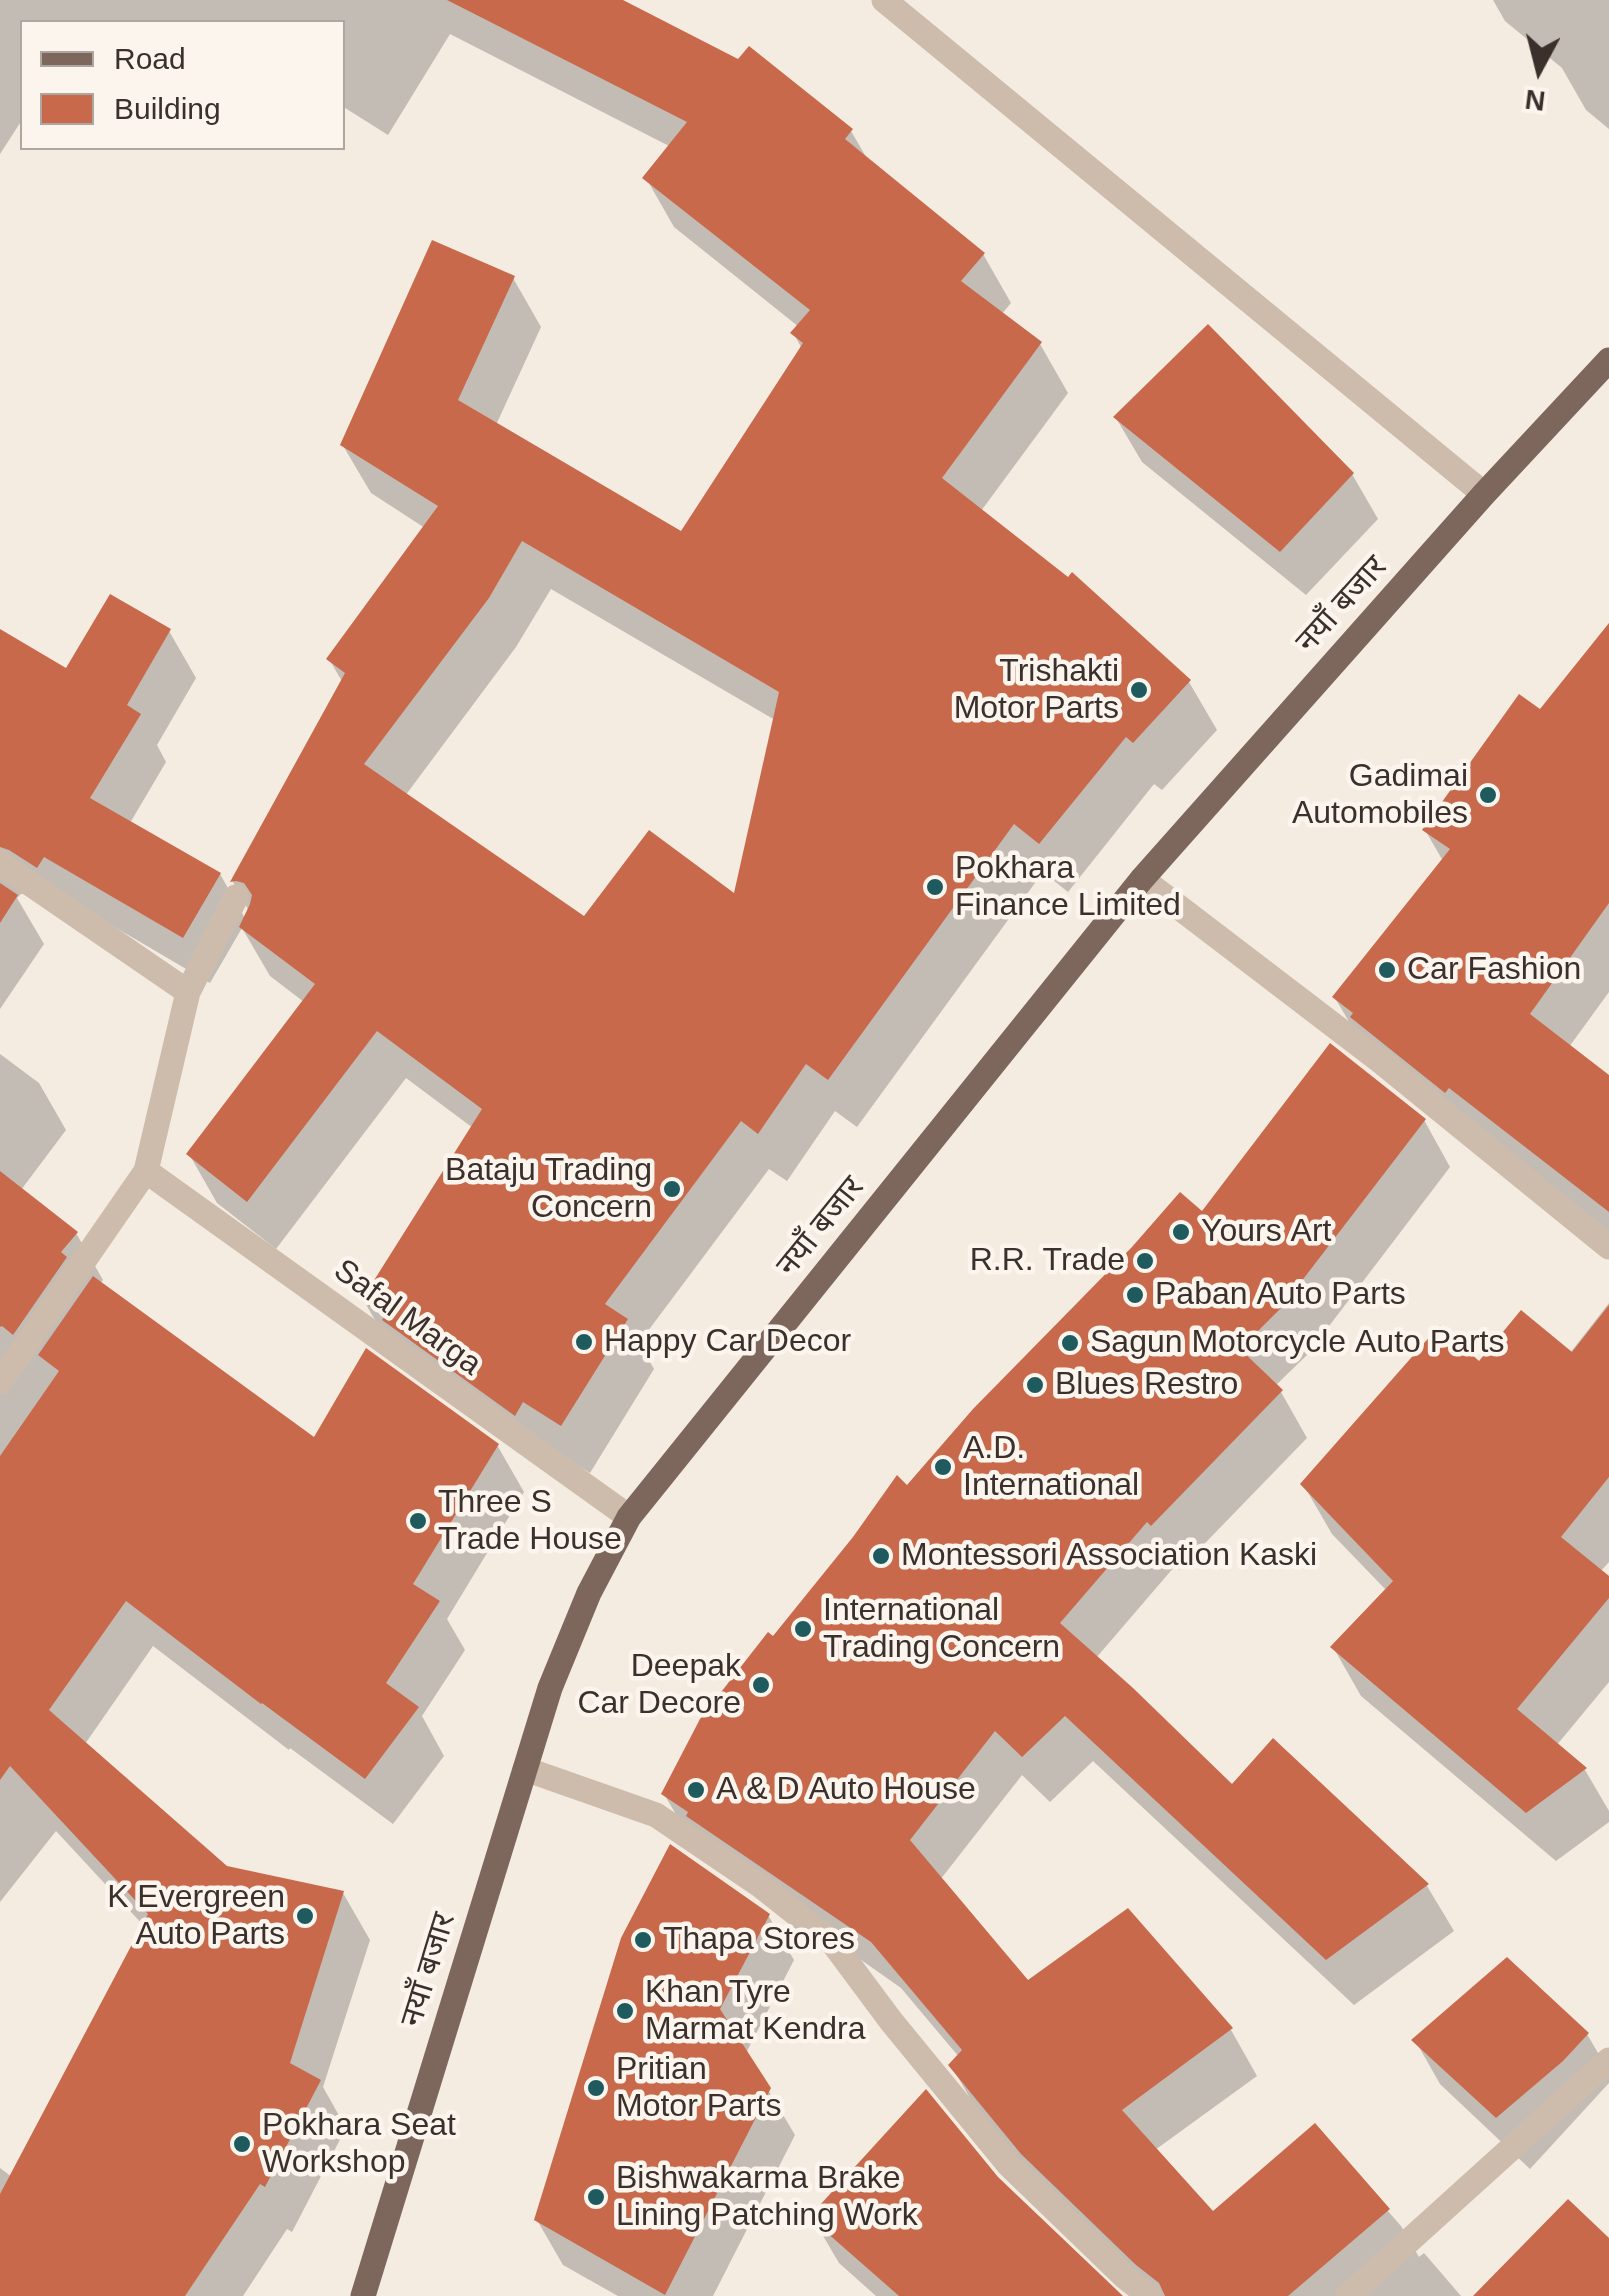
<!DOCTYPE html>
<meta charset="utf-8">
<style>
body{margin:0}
#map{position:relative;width:1609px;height:2296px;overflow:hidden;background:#f4ebe1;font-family:Arial,sans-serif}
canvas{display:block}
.legend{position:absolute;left:20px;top:20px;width:325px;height:130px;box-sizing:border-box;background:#fbf5ee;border:2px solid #aea6a0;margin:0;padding:12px 18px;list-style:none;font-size:30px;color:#3b302b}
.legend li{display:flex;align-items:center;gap:20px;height:50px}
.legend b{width:50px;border:2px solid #aea6a0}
.north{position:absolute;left:1489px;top:20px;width:100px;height:100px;-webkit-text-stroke:8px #fbf5ee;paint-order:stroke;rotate:187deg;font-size:28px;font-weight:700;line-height:40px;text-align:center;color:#3b302b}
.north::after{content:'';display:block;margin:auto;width:35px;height:45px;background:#3b302b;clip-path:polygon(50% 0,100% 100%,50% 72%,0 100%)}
</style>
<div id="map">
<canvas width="1609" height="2296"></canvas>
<ul class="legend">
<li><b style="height:12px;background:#7d675c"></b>Road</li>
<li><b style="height:28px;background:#c8694b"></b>Building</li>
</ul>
<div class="north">N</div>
</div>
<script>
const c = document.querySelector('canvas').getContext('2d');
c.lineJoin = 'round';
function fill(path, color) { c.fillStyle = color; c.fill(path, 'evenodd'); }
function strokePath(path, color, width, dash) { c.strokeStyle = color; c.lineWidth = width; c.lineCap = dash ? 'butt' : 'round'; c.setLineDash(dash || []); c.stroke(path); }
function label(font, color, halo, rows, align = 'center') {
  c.font = font + ' Arial,"Noto Sans Devanagari",sans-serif'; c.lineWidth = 9; c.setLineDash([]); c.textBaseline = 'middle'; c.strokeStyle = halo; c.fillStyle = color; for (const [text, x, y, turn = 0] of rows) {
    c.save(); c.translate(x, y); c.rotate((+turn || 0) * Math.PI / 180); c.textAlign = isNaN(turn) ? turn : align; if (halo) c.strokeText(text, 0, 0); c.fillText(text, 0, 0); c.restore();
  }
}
fill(new Path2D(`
 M 0,0 L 617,0 L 851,131 L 869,162 L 983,254 L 1011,303 L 1001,315 L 1040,344 L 1068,393 L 981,511 L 1189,682 L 1217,730 L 1162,790 L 1154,784 L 1068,892 L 1043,872 L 857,1127 L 835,1111 L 787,1181 L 769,1169 L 639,1343 L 654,1369 L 590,1473 L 392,1350 L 364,1301 L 473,1128 L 406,1078 L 276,1249 L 217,1203 L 189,1154 L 304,1002 L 270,976 L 242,928 L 210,983 L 72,902 L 31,893 L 21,894 L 17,898 L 44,944 L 0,1009 L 0,632 L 67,672 L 169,631 L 196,678 L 157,745 L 166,762 L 130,823 L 220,874 L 246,920 L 249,911 L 233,882 L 343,683 L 329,659 L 425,528 L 371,493 L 342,444 L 513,278 L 541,327 L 496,425 L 682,534 L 802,349 L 794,334 L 799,327 L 674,227 L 646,178 L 671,147 L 450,34 L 388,135 L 342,106 L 342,22 L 22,22 L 22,120 L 0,154 ZM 551,589 L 775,720 L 736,897 L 585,920 L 405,796 L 516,647 Z
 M 1493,0 L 1609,0 L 1609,129 L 1586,110 L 1562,68 L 1505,21 Z
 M 1116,418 L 1352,474 L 1378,519 L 1306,595 L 1142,462 Z
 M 1609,629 L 1609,992 L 1569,1047 L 1609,1078 L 1609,1237 L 1364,1047 L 1335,998 L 1443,861 L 1425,830 L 1541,712 Z
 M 0,1054 L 39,1083 L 66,1130 L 21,1190 L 76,1233 L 103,1280 L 100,1284 L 315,1440 L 497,1445 L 524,1492 L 447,1619 L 465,1650 L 422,1716 L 444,1756 L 393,1824 L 290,1748 L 289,1750 L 153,1646 L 85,1744 L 226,1868 L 343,1893 L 370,1940 L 323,2087 L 346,2128 L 292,2232 L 287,2229 L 243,2296 L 0,2296 L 0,2168 L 12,2177 L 144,1926 L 56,1831 L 0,1902 Z
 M 1424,1120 L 1450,1167 L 1307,1355 L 1275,1386 L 1281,1392 L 1307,1438 L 1179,1570 L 1175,1566 L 1096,1658 L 1232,1787 L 1273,1742 L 1427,1886 L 1454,1931 L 1354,2005 L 1093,1761 L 1050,1802 L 1022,1775 L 940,1880 L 1027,1983 L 1128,1911 L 1231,2030 L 1257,2076 L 1155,2150 L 1212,2215 L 1314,2127 L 1401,2226 L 1419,2257 L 1424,2253 L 1461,2296 L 1152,2296 L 1050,2200 L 978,2112 L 951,2065 L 959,2057 L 901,1988 L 691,1840 L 664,1794 L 773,1639 L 907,1488 L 1202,1215 Z
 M 1609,1303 L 1609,1562 L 1600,1572 L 1609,1579 L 1609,1682 L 1556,1746 L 1585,1770 L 1609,1811 L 1609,1822 L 1556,1861 L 1361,1696 L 1333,1647 L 1387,1591 L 1332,1534 L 1303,1484 L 1479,1365 L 1570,1353 Z
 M 768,1915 L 794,1960 L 746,2053 L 795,2135 L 713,2296 L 618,2296 L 563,2265 L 537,2220 Z
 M 1587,2034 L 1609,2072 L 1609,2083 L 1530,2169 L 1440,2084 L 1415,2040 Z
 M 996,2178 L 1119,2296 L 876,2296 L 839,2263 L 812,2217 Z`), '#0003');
fill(new Path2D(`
 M 447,0 L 623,0 L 738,59 L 749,46 L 853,129 L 845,139 L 985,253 L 961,281 L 1042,342 L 942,478 L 1068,577 L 1072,572 L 1191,680 L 1133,743 L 1126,737 L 1039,844 L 1014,824 L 828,1080 L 806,1064 L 758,1134 L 741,1121 L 605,1304 L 628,1319 L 561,1426 L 523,1402 L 515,1416 L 382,1320 L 385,1316 L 361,1301 L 482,1109 L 377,1031 L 247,1202 L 186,1154 L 315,984 L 239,927 L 250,904 L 252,895 L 244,883 L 236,881 L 230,882 L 345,673 L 326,659 L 438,506 L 340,445 L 432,240 L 515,276 L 458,400 L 681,531 L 803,343 L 790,333 L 810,310 L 642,178 L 687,122 ZM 522,541 L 779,692 L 734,893 L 649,830 L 584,916 L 364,764 L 489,598 Z
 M 1208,324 L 1354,473 L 1280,552 L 1113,417 Z
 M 110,594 L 171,629 L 127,705 L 141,714 L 90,798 L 221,873 L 183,938 L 44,857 L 37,868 L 9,850 L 0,847 L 0,629 L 66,668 Z
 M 1609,623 L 1609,903 L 1530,1014 L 1609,1075 L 1609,1212 L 1449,1088 L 1445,1093 L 1350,1017 L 1353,1013 L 1332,997 L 1450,849 L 1422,830 L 1519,694 L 1540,709 Z
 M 0,883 L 18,895 L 0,923 Z
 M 1330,1043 L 1426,1119 L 1281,1308 L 1240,1349 L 1283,1390 L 1151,1526 L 1147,1522 L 1060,1623 L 1133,1688 L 1232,1784 L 1273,1738 L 1429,1884 L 1326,1960 L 1065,1716 L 1022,1757 L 995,1731 L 910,1840 L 1028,1980 L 1128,1908 L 1233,2028 L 1122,2110 L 1213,2211 L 1315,2123 L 1390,2209 L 1288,2296 L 1165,2296 L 1159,2283 L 1136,2265 L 1021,2154 L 948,2065 L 962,2050 L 871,1942 L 686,1816 L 688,1812 L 661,1794 L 700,1719 L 768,1632 L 773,1636 L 853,1537 L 897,1475 L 907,1485 L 973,1409 L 1132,1247 L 1180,1192 L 1202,1211 Z
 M 0,1171 L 78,1232 L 61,1252 L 67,1257 L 13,1335 L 2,1326 L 0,1327 Z
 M 93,1276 L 314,1437 L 366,1348 L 499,1444 L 413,1584 L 440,1601 L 386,1683 L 419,1707 L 365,1779 L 262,1703 L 261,1704 L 126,1601 L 49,1710 L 227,1866 L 344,1891 L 290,2063 L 321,2080 L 265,2187 L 260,2184 L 185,2296 L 0,2296 L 0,2194 L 148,1914 L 10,1766 L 0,1780 L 0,1456 L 59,1371 L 38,1355 Z
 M 1609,1305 L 1609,1477 L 1561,1537 L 1609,1576 L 1609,1598 L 1517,1709 L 1587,1768 L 1526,1813 L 1330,1647 L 1393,1581 L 1300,1484 L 1440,1325 L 1479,1361 L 1521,1310 L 1572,1352 Z
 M 670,1844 L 770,1914 L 720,2009 L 771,2088 L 665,2295 L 534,2220 L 621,1938 Z
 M 1507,1957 L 1589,2033 L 1563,2061 L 1496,2118 L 1411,2040 Z
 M 926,2089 L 998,2177 L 1123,2296 L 899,2296 L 809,2217 Z
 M 1568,2199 L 1609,2238 L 1609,2296 L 1473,2296 Z`), '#c8694b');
strokePath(new Path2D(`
 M 884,0 L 1484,494
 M 0,863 L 188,992
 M 1142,879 L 1379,1060 L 1609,1247
 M 146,1171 L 629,1517
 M 0,1382 L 146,1171 L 188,992 L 236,897
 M 525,1769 L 656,1815 L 761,1886 L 833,1943 L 891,2021 L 1009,2165 L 1125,2277 L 1149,2296
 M 1348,2296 L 1609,2060`), '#cdbbac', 25);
strokePath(new Path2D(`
 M 363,2296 L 550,1688 L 589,1593 L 629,1517 L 1142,879 L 1484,494 L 1609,360`), '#7d675c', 25);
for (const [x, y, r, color] of [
 [1139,690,10,"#1f5a5e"],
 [1488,795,10,"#1f5a5e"],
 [935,887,10,"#1f5a5e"],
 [1387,970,10,"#1f5a5e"],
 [672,1189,10,"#1f5a5e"],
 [1181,1232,10,"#1f5a5e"],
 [1145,1261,10,"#1f5a5e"],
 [1135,1295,10,"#1f5a5e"],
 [584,1342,10,"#1f5a5e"],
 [1070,1343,10,"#1f5a5e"],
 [1035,1385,10,"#1f5a5e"],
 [943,1467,10,"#1f5a5e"],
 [418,1521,10,"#1f5a5e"],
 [881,1556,10,"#1f5a5e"],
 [803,1629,10,"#1f5a5e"],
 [761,1685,10,"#1f5a5e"],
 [696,1790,10,"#1f5a5e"],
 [305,1916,10,"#1f5a5e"],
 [643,1940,10,"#1f5a5e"],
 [625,2011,10,"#1f5a5e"],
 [596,2088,10,"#1f5a5e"],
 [242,2144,10,"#1f5a5e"],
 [596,2197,10,"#1f5a5e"]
]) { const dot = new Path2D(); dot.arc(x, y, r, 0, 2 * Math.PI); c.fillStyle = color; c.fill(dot); strokePath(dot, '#fbf5ee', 4); }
label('32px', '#3b302b', '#fbf5ee', [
 ["नयाँ बजार",1342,605,-48],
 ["नयाँ बजार",821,1227,-51],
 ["Safal Marga",407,1318,36],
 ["नयाँ बजार",429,1970,-73]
]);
label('32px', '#3b302b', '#fbf5ee', [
 ["Trishakti",1119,672,"right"],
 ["Motor Parts",1119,709,"right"],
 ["Gadimai",1468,777,"right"],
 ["Automobiles",1468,814,"right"],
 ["Pokhara",955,869],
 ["Finance Limited",955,906],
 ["Car Fashion",1407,970],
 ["Bataju Trading",652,1171,"right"],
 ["Concern",652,1208,"right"],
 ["Yours Art",1201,1232],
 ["R.R. Trade",1125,1261,"right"],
 ["Paban Auto Parts",1155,1295],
 ["Happy Car Decor",604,1342],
 ["Sagun Motorcycle Auto Parts",1090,1343],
 ["Blues Restro",1055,1385],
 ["A.D.",963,1449],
 ["International",963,1486],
 ["Three S",438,1503],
 ["Trade House",438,1540],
 ["Montessori Association Kaski",901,1556],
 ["International",823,1611],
 ["Trading Concern",823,1648],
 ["Deepak",741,1667,"right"],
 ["Car Decore",741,1704,"right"],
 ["A & D Auto House",716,1790],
 ["K Evergreen",285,1898,"right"],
 ["Auto Parts",285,1935,"right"],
 ["Thapa Stores",663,1940],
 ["Khan Tyre",645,1993],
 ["Marmat Kendra",645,2030],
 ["Pritian",616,2070],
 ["Motor Parts",616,2107],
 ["Pokhara Seat",262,2126],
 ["Workshop",262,2163],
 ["Bishwakarma Brake",616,2179],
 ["Lining Patching Work",616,2216]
], 'left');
</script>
